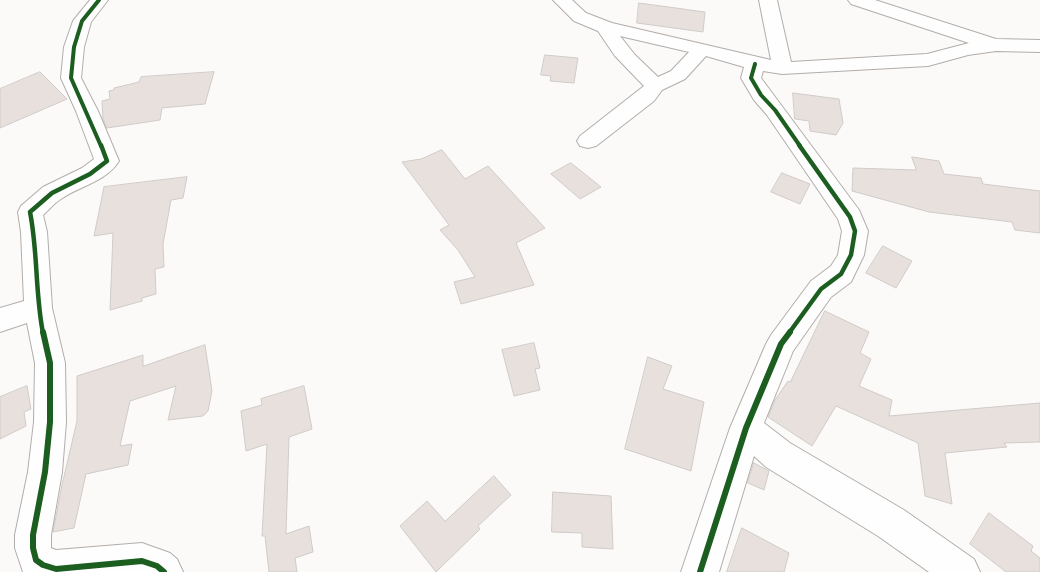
<!DOCTYPE html>
<style>
body{margin:0}
canvas{display:block;background:#fcfaf8}
</style>
<canvas width="1040" height="572"></canvas>
<script>
const c = document.querySelector('canvas').getContext('2d');
c.lineJoin = 'round';
function fill(path, color) { c.fillStyle = color; c.fill(path, 'evenodd'); }
function strokePath(path, color, width, dash) { c.strokeStyle = color; c.lineWidth = width; c.lineCap = dash ? 'butt' : 'round'; c.setLineDash(dash || []); c.stroke(path); }
const building = new Path2D(`
 M 639,3 L 705,12 L 703,32 L 637,23 Z
 M 545,55 L 578,58 L 574,83 L 550,81 L 551,76 L 541,75 Z
 M 40,72 L 67,99 L 0,128 L 0,89 Z
 M 214,72 L 205,104 L 162,108 L 160,120 L 107,128 L 103,119 L 102,101 L 110,99 L 109,91 L 114,90 L 114,88 L 139,82 L 141,77 Z
 M 793,93 L 839,99 L 843,123 L 836,135 L 810,131 L 809,121 L 795,119 Z
 M 442,150 L 465,179 L 488,166 L 545,228 L 516,243 L 534,285 L 461,304 L 454,282 L 475,277 L 458,250 L 440,230 L 449,225 L 402,162 L 421,159 Z
 M 912,157 L 939,161 L 944,174 L 981,178 L 983,184 L 1040,191 L 1040,233 L 1015,230 L 1012,222 L 929,212 L 852,191 L 853,168 L 916,170 Z
 M 571,163 L 601,187 L 580,199 L 551,174 Z
 M 782,173 L 810,184 L 800,204 L 771,192 Z
 M 187,177 L 183,198 L 171,200 L 163,244 L 164,267 L 155,269 L 156,294 L 142,298 L 142,301 L 110,310 L 113,233 L 94,236 L 104,187 Z
 M 883,246 L 912,261 L 896,288 L 866,273 Z
 M 825,311 L 869,332 L 860,353 L 871,359 L 859,386 L 892,400 L 889,416 L 1040,403 L 1040,442 L 1004,443 L 1007,447 L 945,453 L 952,504 L 925,496 L 918,443 L 836,406 L 812,446 L 768,417 L 775,400 L 788,381 L 790,382 Z
 M 534,343 L 540,368 L 535,369 L 540,390 L 514,396 L 502,350 Z
 M 205,345 L 212,391 L 208,411 L 203,416 L 168,420 L 176,386 L 130,401 L 120,446 L 132,444 L 128,465 L 86,474 L 74,528 L 53,532 L 62,485 L 77,421 L 77,376 L 143,355 L 143,366 Z
 M 648,357 L 672,366 L 663,389 L 704,402 L 691,471 L 625,449 Z
 M 27,386 L 31,409 L 24,412 L 26,426 L 0,439 L 0,397 Z
 M 304,386 L 312,429 L 289,437 L 286,534 L 309,526 L 313,552 L 295,558 L 297,572 L 269,572 L 265,536 L 262,536 L 267,444 L 246,451 L 241,411 L 262,405 L 261,399 Z
 M 754,463 L 769,471 L 764,490 L 748,483 Z
 M 494,476 L 511,495 L 478,526 L 480,529 L 436,572 L 400,526 L 427,501 L 445,521 Z
 M 553,492 L 611,496 L 613,549 L 582,547 L 582,533 L 552,532 Z
 M 989,513 L 1033,546 L 1031,551 L 1040,558 L 1040,572 L 1006,572 L 970,544 Z
 M 742,528 L 789,553 L 784,572 L 727,572 Z`);
fill(building, '#e8e0dd');
strokePath(building, '#cfcbc9', 1);
const street = new Path2D(`
 M 90,0 L 108,0 L 91,22 L 84,47 L 81,78 L 98,111 L 119,161 C 106,182 79,186 61,199 C 54,203 49,210 43,215 L 47,232 L 52,308 L 65,363 L 66,422 L 62,472 L 51,535 L 51,548 L 56,550 L 142,543 L 170,553 L 177,559 L 183,572 L 23,572 L 15,548 L 15,535 L 28,472 L 34,422 L 35,363 L 27,323 L 0,332 L 0,308 L 24,301 L 21,232 L 18,212 L 21,206 L 43,187 L 82,168 L 94,159 L 76,111 L 61,78 L 64,47 L 73,21 Z
 M 553,0 L 572,0 L 586,13 L 612,23 L 771,60 L 759,0 L 777,0 L 791,62 L 927,54 L 969,43 L 851,4 L 848,0 L 875,0 L 996,39 L 1040,40 L 1040,52 L 996,51 L 968,55 L 928,66 L 782,74 L 763,71 L 761,78 L 859,210 L 868,231 L 864,255 L 851,282 L 831,297 L 793,351 L 764,423 L 790,443 L 904,510 L 974,559 L 980,572 L 929,572 L 878,536 L 766,467 L 754,456 L 719,572 L 681,572 L 730,428 L 766,344 L 771,335 L 811,281 L 831,266 L 838,255 L 842,231 L 838,219 L 767,115 L 754,100 L 741,78 L 744,67 L 706,56 L 685,79 L 662,90 L 654,101 L 596,146 L 588,148 L 580,146 L 577,141 L 580,136 L 644,86 L 615,56 L 598,31 L 574,21 ZM 620,36 L 689,52 L 671,71 L 658,77 L 635,55 Z`);
strokePath(street, '#b1adaa', 2);
fill(street, '#fffefe');
strokePath(new Path2D(`
 M 99,0 L 82,21 L 74,47 L 71,78 L 101,146
 M 755,64 L 751,78 L 761,95 L 775,110 L 800,146`), '#1b5e20', 4);
strokePath(new Path2D(`
 M 43,333 C 35,293 38,252 30,212 L 52,193 L 90,174 L 107,161 L 101,145
 M 789,333 L 821,289 L 841,274 L 851,255 L 855,231 L 850,217 L 799,145`), '#1b5e20', 4.5);
strokePath(new Path2D(`
 M 43,332 L 50,363 L 50,422 L 45,472 L 33,535 L 33,548 L 36,560 L 43,565 L 56,569 L 142,561 L 157,566 L 164,572
 M 700,572 L 746,428 L 781,344 L 790,332`), '#1b5e20', 6);
</script>
